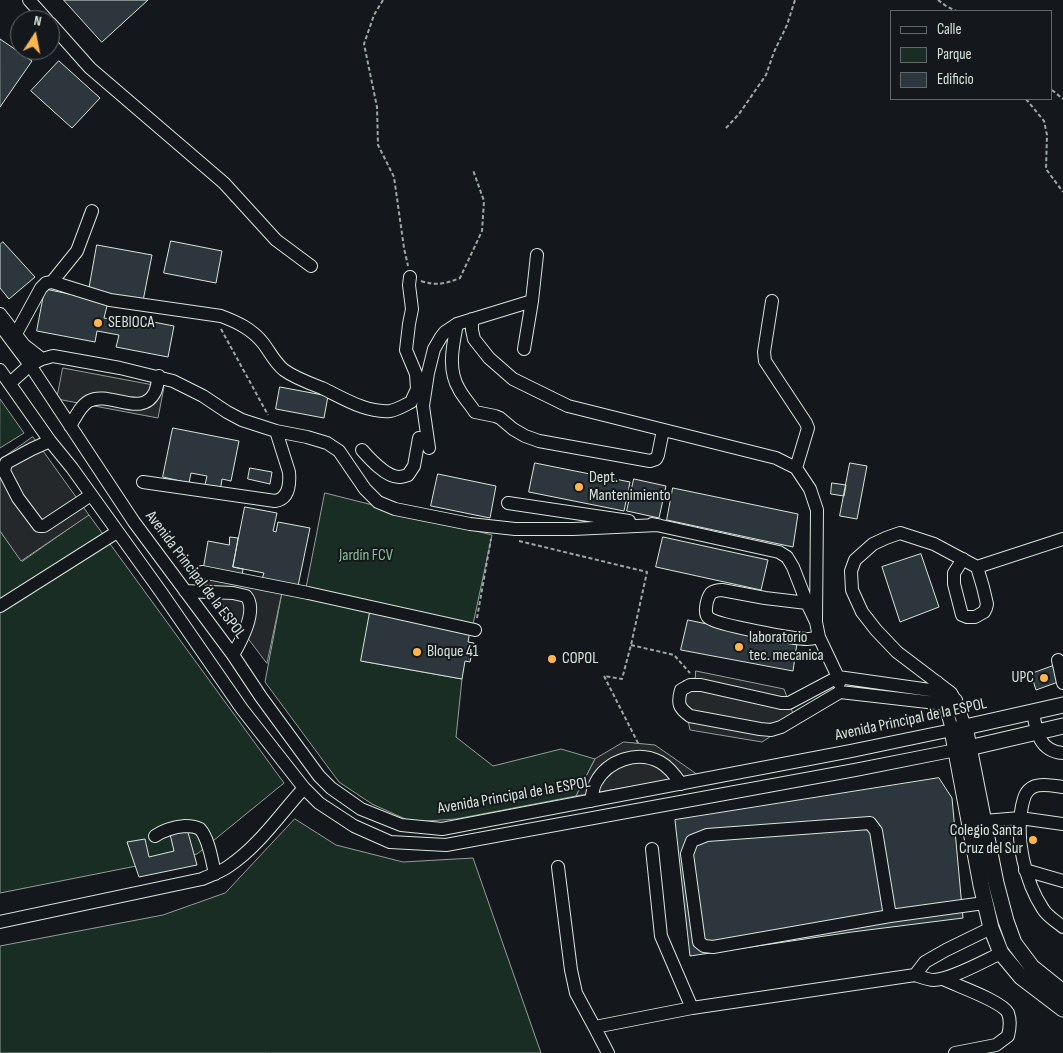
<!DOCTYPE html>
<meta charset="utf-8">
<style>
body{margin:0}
#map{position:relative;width:1063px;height:1053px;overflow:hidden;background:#14181c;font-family:"Sofia Sans Condensed",sans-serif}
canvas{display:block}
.legend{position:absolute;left:890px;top:10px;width:162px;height:90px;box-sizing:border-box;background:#14181c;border:1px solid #626a69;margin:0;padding:6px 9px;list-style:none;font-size:15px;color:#d8e6dc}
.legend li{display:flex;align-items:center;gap:10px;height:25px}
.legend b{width:25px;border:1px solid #626a69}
.north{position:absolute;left:10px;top:10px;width:50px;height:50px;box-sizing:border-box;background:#14181c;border:1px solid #626a69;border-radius:50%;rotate:11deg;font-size:14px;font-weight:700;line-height:20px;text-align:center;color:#d8e6dc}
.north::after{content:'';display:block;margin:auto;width:18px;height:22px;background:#ffb74d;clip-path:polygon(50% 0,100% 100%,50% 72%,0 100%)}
</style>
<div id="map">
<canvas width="1063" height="1053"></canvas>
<ul class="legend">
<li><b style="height:6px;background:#14181c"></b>Calle</li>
<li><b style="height:14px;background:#1a2d24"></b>Parque</li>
<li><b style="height:14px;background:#2c363c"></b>Edificio</li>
</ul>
<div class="north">N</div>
</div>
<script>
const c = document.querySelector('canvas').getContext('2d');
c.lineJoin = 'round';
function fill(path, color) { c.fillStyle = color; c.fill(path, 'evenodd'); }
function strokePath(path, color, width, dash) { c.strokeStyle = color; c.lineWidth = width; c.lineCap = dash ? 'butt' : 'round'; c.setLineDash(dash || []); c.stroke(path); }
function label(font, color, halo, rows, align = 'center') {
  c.font = font + ' "Sofia Sans Condensed",sans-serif'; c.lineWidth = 4; c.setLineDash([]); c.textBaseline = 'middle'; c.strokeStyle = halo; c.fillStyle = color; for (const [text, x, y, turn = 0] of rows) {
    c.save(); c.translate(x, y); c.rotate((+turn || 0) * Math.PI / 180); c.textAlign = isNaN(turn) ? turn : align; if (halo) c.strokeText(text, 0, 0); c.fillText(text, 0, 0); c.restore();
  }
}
const green = new Path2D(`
 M 0,399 L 24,433 L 0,448 Z
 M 325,493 L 492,535 L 472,629 L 361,661 L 462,679 L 456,737 L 493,766 L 561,749 L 595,759 L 576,796 L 456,819 L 412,822 L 372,804 L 339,782 L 265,682 L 282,592 L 304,596 Z
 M 89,515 L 284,783 L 197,854 L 0,893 L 0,531 L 22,561 Z
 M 295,819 L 336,845 L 403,862 L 473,858 L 541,1053 L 0,1053 L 0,946 L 163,915 L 225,893 Z`);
fill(green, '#1a2d24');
strokePath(green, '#939e99', 1);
const parking = new Path2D(`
 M 63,368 L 164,387 L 158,418 L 57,399 Z
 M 33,437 L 89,515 L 21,561 L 0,531 L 0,460 Z
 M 200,575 L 282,592 L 267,663 Z
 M 696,671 L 784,689 L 795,719 L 793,722 L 762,742 L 690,730 L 688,720 L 676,696 L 683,681 L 695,678 Z
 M 624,742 L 655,745 L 698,775 L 576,796 L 595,759 Z`);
fill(parking, '#24282b');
strokePath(parking, '#939e99', 1);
const building = new Path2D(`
 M 64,0 L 148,0 L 102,42 Z
 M 0,39 L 32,61 L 0,107 Z
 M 59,61 L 100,98 L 72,128 L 31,91 Z
 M 171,241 L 222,251 L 216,283 L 164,273 Z
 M 3,242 L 35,277 L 9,299 L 0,288 L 0,245 Z
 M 97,245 L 152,255 L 143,301 L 89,290 Z
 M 45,289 L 108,302 L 104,318 L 116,320 L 117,315 L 174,326 L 168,357 L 116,347 L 119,335 L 97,331 L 95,342 L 37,331 Z
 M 280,387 L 328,396 L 324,418 L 276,409 Z
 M 173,428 L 239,441 L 231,481 L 222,479 L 220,492 L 204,489 L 207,476 L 191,473 L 189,483 L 163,477 Z
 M 535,463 L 630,482 L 624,511 L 529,492 Z
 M 850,463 L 867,466 L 857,519 L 840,516 Z
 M 250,468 L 272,472 L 270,484 L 248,479 Z
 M 438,474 L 496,486 L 490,518 L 431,506 Z
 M 634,479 L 666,486 L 659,518 L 627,511 Z
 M 832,483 L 846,485 L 844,496 L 831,494 Z
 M 673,488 L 798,514 L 793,547 L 667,520 Z
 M 245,507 L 277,513 L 273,531 L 276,532 L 278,522 L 310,528 L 298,586 L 262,579 L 264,573 L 233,567 Z
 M 230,537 L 238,538 L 233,567 L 243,569 L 242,576 L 203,570 L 208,541 L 229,545 Z
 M 663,537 L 768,560 L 761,590 L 656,567 Z
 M 921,554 L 939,607 L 900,622 L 882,567 Z
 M 370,612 L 470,631 L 468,642 L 474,643 L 470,662 L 465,661 L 462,679 L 361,661 Z
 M 688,620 L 797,643 L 793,671 L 681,650 Z
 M 1053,666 L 1058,682 L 1036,690 L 1031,674 Z
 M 939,778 L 952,798 L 963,918 L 852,932 L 690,956 L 675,820 Z
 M 187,829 L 197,865 L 139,877 L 127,842 L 145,839 L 149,857 L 174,851 L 170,834 Z`);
fill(building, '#2c363c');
strokePath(building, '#d8e6dc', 1);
const minor = new Path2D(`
 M 29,0 L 47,20
 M 50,23 L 90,68 L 224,183 L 276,240 L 311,266
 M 52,282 L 77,251 L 92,211
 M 772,301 L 764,352 L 765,361 L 806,423 L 808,428 L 796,468
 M 0,314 L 24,345 L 42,359
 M 472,319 L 472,330 L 474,339 L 489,358 L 513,379 L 568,406 L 776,458 L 796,468 L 810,489 L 817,510 L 816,622
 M 457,324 C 453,345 447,369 459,389 C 463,397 470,404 475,412 L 495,416 L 500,418 L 513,429 L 525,436 L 539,441 L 650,461 L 656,459 L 658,455 L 663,430
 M 0,325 L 30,365 L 134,522 L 233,655 L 261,697 L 319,776 L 331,788 L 361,809 L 401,825 L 442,829 L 851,751 L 952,730 L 945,704 L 937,682
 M 12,341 L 41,288 L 46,283 L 52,282 L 110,300 L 221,316 C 237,322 252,329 263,343 C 270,352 275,363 284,370 C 295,378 309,383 322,388 C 343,398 366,413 390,411 C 397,410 405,405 411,402 L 417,389 L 416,374 L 406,350 L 409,324 L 412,309 L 409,285 L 410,277
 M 524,349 L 532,301
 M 0,370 L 50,441 L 72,468 L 161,592 L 242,709 L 304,788 L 319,803 L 354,826 L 390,842 L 446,845 L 855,770 L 956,750
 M 10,383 L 30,365 L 42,359 L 53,356 L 120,368 L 173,381 L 203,396 L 227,412 L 242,420 L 276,431 L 307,437 L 327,443 L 339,451 L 365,489 L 378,502 L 395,509 L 470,524 L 515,529 L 573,529 L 658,525
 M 70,426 C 75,418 81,405 89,401 C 109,390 142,419 155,392 C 157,387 158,381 159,376
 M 50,441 L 32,449 L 6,463 L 4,471 L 18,498 L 39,526 L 44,526 L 91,495
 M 429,448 L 423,406 L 428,373 L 434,349 L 441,337 L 445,332 L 457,324 L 532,301 L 537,255
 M 362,450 C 370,459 386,477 399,477 C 402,477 405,476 408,475 L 414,466 L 419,438
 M 143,482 L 275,501 C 289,499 290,484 289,472 L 276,431
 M 508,503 L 629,521
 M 652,524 L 779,552 L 787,557 L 793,567 L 807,603 L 816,622 L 819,637 L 838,677 L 839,683
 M 963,559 L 954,573 L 954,584 L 962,615 L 967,617 L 975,617 L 984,612 L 986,608 L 987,604 L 983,587 L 977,567 L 934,544 L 900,533 L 886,538 L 873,544 L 855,560 L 851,571 L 852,590 L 862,612 L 876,630 L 897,652 L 951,693 C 958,704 961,715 965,727
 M 977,567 L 1063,539
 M 202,572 L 308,593 L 475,630
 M 185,591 L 233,593 L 246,596 C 258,610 241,641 233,655
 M 807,603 L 765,598 L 722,590 C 719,590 714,591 711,593 C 707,598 703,614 709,618 C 717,625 794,639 807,639 C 811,639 815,638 819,637
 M 0,606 L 117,532
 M 1058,660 L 1063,683
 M 951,693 L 838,677 L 789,703 L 781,703 L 701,685 L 690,685 L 681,690 C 677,704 679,708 690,716 L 760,729 L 771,730 L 781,727 L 840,692 L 945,704 L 956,700
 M 1033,712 C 1036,731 1039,751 1063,753
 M 1063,787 C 1054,786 1041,783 1033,787 C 1025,791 1024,798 1022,806 C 1015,838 1025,882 1043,909 C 1047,916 1057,922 1063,927
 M 591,801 C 592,795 593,787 596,782 C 608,760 638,750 660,762 C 669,767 675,775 681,784
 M 984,821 L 1020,818 L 1063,824
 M 155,836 C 164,830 174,827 185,826 C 190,826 195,826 200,829 C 209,839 212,861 215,874
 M 652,849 L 661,936 L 692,1008
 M 558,867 L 571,970 L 576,993 L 596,1030
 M 1025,870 L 1063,881
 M 890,916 L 876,831 L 870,823 L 707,835 L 692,841 L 687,854 L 699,942 L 704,946 L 713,947 L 890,916 L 984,903
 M 0,922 L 202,879 C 211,875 221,872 229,866 C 259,846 280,814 304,788
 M 915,975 L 925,962 L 946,950 L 991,928
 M 943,979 C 957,986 1002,1001 1008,1013 C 1011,1021 1010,1028 1008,1036 L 996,1045 L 955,1053
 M 608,1053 L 596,1030 L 600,1026 L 692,1008 L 915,975 C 921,977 928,980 934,980 C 952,979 984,961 1001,953`);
const major = new Path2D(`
 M 1063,705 L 952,730 L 981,885 L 991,928 L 1001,953 L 1021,977 L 1063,1009
 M 965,727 L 996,883 L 1006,921 L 1014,943 L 1032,967 L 1063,992
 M 960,750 L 1063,726`);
strokePath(minor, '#d8e6dc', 14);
strokePath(major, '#d8e6dc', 17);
strokePath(new Path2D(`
 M 383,0 L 374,15 L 364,44 L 377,107 L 378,145 L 394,177 L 404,248 L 408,266
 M 938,0 L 946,6 L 956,11
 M 1052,90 L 1063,99
 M 1026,99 L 1044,121 L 1047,135 L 1046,169 L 1063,192
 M 726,128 L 739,114 L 766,75 L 774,52 L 787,25 L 795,0
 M 421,281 C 436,286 445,284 460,278 L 482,231 L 484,201 L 473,170
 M 221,329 L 268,415
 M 519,541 L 647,572 L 631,645 L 622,679 L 604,676
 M 477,618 L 491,539
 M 631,645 L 674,655 L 690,673
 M 604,676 L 639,745`), '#9da8a2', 2, [4, 2.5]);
strokePath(minor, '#14181c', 12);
strokePath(major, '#14181c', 15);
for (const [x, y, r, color] of [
 [98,323,5,"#ffb74d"],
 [579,487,5,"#ffb74d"],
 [739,647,5,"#ffb74d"],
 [417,652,5,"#ffb74d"],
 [552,659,5,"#ffb74d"],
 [1044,678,5,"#ffb74d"],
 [1033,840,5,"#ffb74d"]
]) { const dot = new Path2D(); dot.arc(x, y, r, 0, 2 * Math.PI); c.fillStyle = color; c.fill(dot); strokePath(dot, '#14181c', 2); }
label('16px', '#d8e6dc', '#14181c', [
 ["SEBIOCA",108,323],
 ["Dept.",589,478],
 ["Mantenimiento",589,496],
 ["laboratorio",749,638],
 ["tec. mecanica",749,656],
 ["Bloque 41",427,652],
 ["COPOL",562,659],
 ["UPC",1034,678,"right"],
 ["Colegio Santa",1023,831,"right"],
 ["Cruz del Sur",1023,849,"right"]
], 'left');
label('16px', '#8ac095', '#14181c', [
 ["Jardín FCV",366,556]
]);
label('16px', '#d8e6dc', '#14181c', [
 ["Avenida Principal de la ESPOL",195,575,53],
 ["Avenida Principal de la ESPOL",911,720,-12],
 ["Avenida Principal de la ESPOL",514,796,-10]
]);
</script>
